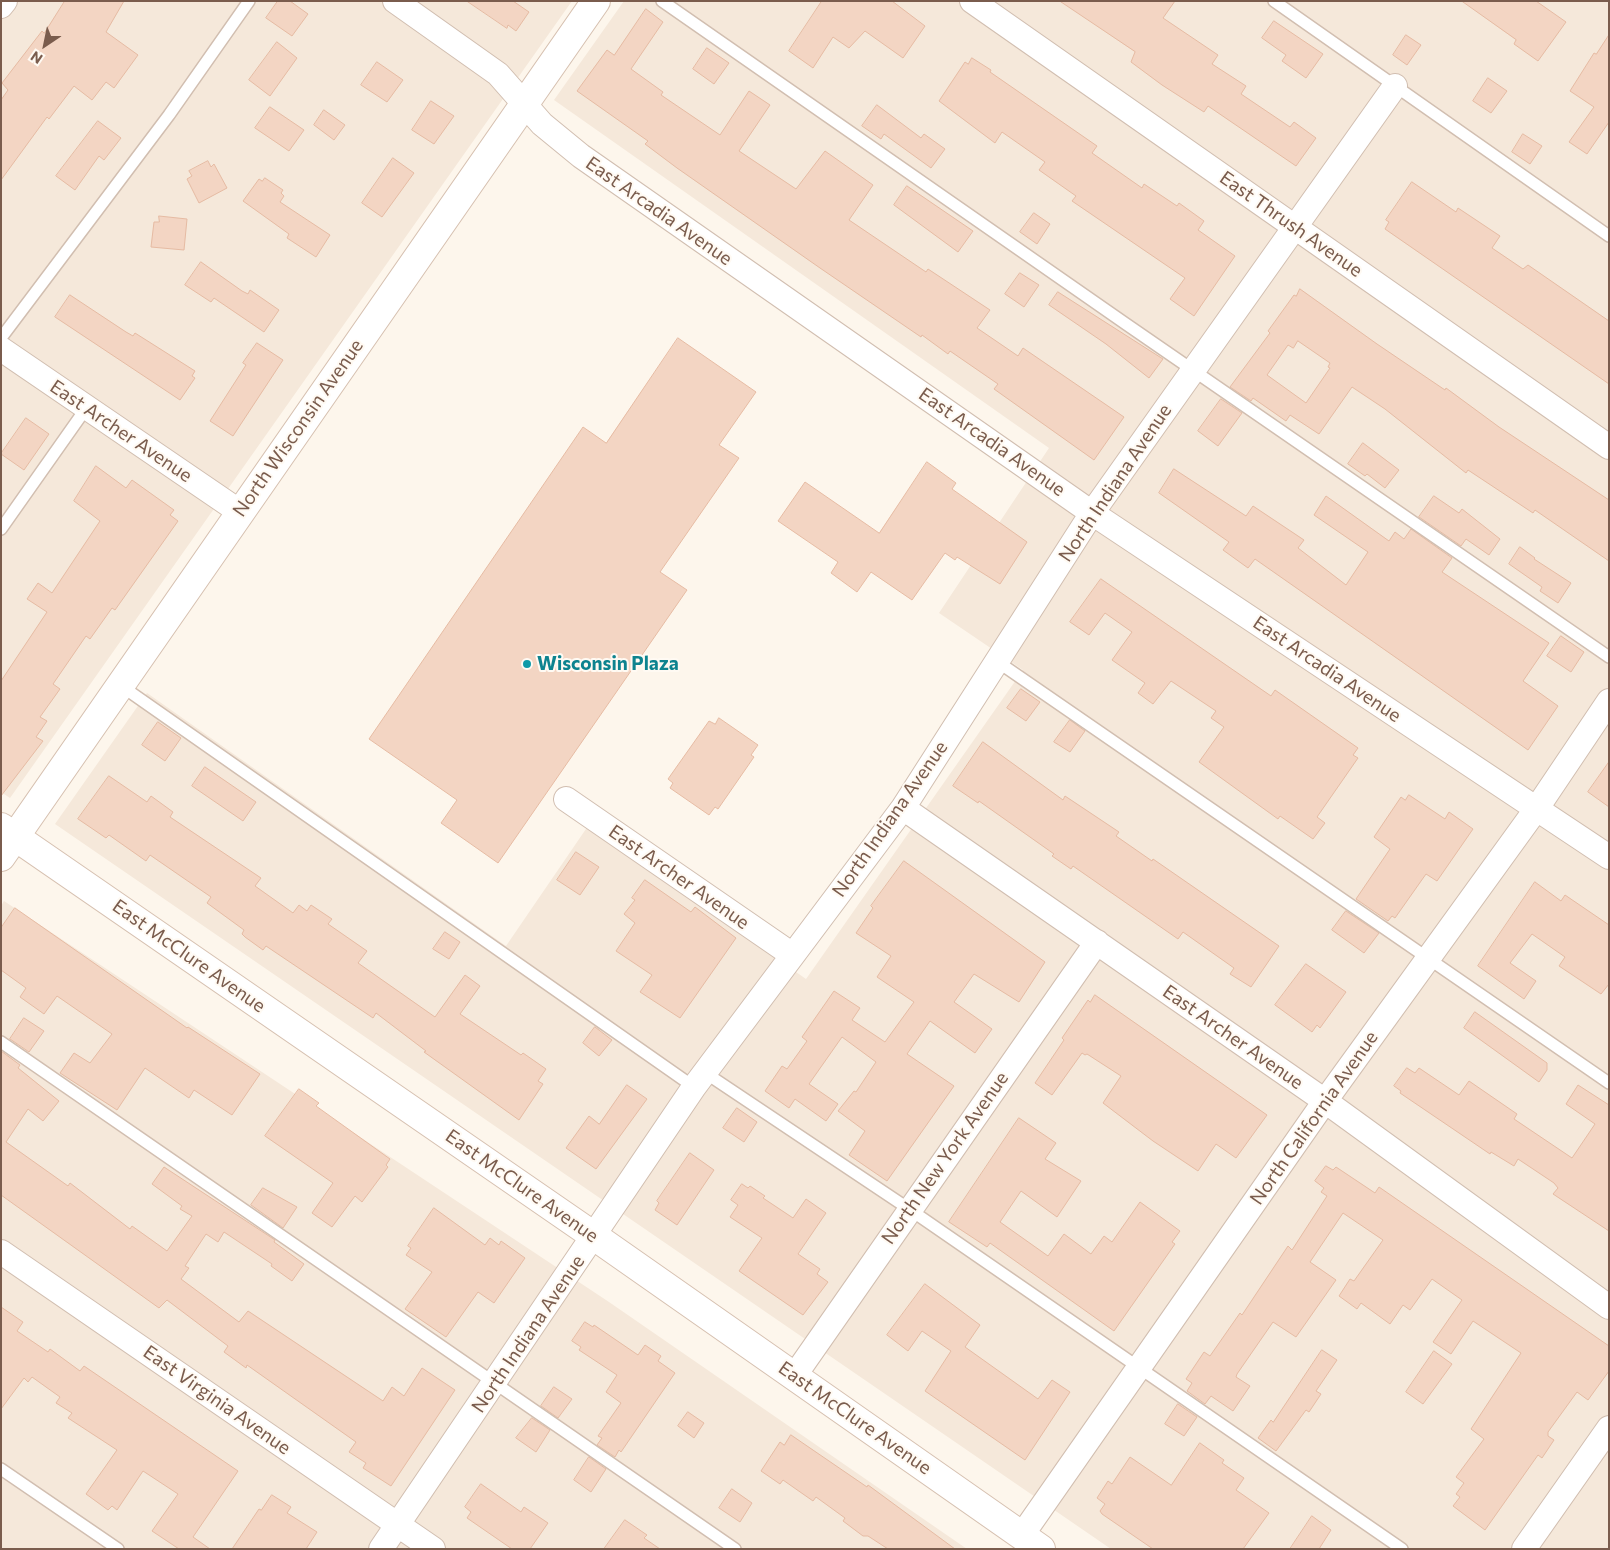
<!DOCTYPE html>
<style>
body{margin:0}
#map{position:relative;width:1610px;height:1550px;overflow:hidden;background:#fdf6ec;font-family:Commissioner,sans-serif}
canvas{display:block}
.frame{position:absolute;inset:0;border:2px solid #7a5c4d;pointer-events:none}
.north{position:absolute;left:20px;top:20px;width:50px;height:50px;-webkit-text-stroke:4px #fffaf3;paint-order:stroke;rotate:214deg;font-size:14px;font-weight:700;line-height:20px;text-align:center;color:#7a5c4d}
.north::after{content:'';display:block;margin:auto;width:18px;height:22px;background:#7a5c4d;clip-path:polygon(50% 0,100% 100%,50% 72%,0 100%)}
</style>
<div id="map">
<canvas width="1610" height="1550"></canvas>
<div class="frame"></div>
<div class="north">N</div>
</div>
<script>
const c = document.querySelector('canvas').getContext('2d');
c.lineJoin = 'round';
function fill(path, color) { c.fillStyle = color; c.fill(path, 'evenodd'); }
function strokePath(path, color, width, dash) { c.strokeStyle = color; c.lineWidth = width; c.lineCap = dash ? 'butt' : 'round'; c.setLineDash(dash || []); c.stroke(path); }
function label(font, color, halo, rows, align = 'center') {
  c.font = font + ' Commissioner,sans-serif'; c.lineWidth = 4; c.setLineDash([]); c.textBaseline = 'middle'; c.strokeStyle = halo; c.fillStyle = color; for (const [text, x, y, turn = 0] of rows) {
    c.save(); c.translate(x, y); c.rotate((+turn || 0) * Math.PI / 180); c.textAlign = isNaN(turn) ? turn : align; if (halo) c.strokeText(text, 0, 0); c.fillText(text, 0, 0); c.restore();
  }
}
fill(new Path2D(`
 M 1,1 L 572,1 L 10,798 L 1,792 Z
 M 624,1 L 1609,1 L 1609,1549 L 1111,1549 L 55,824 L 147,693 L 506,946 L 588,826 L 806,979 L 1023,670 L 939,613 L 1049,448 L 554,100 Z
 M 4,901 L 609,1302 L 967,1549 L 1,1549 L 1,906 Z`), '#f5e8da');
const building = new Path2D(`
 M 65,1 L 124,1 L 106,32 L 138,55 L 114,88 L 106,82 L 92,100 L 74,86 L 49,119 L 47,117 L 1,180 L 1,100 L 8,90 L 2,83 L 42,31 L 44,33 Z
 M 278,1 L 290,1 L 308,14 L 292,36 L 266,18 Z
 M 467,1 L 513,1 L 529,12 L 516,31 L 508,25 L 507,28 Z
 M 822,1 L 892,1 L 925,26 L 903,58 L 865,31 L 849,48 L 833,37 L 813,68 L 789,51 Z
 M 1060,1 L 1175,1 L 1163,18 L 1218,55 L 1212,64 L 1246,86 L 1241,94 L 1290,127 L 1294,122 L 1316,138 L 1296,166 L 1208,106 L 1204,112 L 1162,85 L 1131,62 L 1135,52 Z
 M 1462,1 L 1536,1 L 1566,22 L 1538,61 L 1514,44 L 1516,40 Z
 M 646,9 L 663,22 L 631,69 L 663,92 L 661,95 L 720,135 L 749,91 L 770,105 L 739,151 L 796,189 L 825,151 L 873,185 L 849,220 L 926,272 L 928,269 L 990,310 L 977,328 L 1018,356 L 1023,348 L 1124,417 L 1094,460 L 994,389 L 998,384 L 950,351 L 948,354 L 922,335 L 921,337 L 820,268 L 677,168 L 645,144 L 648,141 L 577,91 L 607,50 L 614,55 Z
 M 1274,21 L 1323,54 L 1306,78 L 1282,61 L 1286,55 L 1262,38 Z
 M 1406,35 L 1421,45 L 1407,65 L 1393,55 Z
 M 1609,35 L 1609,122 L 1587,154 L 1569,142 L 1594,107 L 1570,91 L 1594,53 L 1596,54 Z
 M 277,42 L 297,58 L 270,96 L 249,80 Z
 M 707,48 L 729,63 L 714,84 L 693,69 Z
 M 972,58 L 991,70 L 990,72 L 1097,146 L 1092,153 L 1142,188 L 1144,184 L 1177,206 L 1179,203 L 1204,221 L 1198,230 L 1235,256 L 1194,316 L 1170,299 L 1185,278 L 1072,201 L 1076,196 L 1039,170 L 1045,162 L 1002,132 L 995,143 L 939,101 L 965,62 L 968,64 Z
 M 377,62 L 403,80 L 387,102 L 361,85 Z
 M 1488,78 L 1507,91 L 1491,113 L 1473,101 Z
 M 431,101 L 454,116 L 434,144 L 412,130 Z
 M 877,105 L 921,138 L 924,134 L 945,149 L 931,168 L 884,134 L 881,139 L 862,126 Z
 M 270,107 L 304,130 L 289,151 L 255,128 Z
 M 324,110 L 345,125 L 334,140 L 314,125 Z
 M 98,121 L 121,138 L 104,160 L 99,156 L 75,190 L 56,176 Z
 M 1523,134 L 1542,146 L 1530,164 L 1512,152 Z
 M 393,158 L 414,173 L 382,217 L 362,203 Z
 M 208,161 L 211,167 L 214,164 L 227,188 L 199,203 L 187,179 L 192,176 L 189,171 Z
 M 265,178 L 283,190 L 281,193 L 284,196 L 280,202 L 330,235 L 316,257 L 287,238 L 289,234 L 243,201 L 259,179 L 262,181 Z
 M 1412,182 L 1456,212 L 1458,208 L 1500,236 L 1492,248 L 1523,269 L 1528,265 L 1609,321 L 1609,384 L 1385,229 L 1389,222 L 1386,220 Z
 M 907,186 L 973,231 L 958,252 L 894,205 Z
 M 1034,213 L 1050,224 L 1037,244 L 1020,232 Z
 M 159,216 L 187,219 L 184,250 L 151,247 L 154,222 L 159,222 Z
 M 201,262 L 242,291 L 248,294 L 250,290 L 279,310 L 264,332 L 214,298 L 211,302 L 185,285 Z
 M 1020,273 L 1039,285 L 1024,307 L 1005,294 Z
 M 1300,289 L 1377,344 L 1445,390 L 1446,388 L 1499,427 L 1609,500 L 1609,561 L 1535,510 L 1533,513 L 1468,470 L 1466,473 L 1385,409 L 1352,387 L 1319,434 L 1290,415 L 1286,421 L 1253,398 L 1251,401 L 1230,387 L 1270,333 L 1268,331 L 1294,295 L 1296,296 ZM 1298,341 L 1330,363 L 1328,367 L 1330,368 L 1306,403 L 1267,375 L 1288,345 L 1293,348 Z
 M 1058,292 L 1163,359 L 1149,378 L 1106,344 L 1049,305 Z
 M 70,295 L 126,332 L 133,336 L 135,333 L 195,371 L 192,376 L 195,378 L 180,400 L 55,317 Z
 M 678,338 L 756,392 L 719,445 L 739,458 L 660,572 L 687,590 L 498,863 L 441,823 L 457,800 L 369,739 L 583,427 L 606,443 Z
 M 257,343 L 283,360 L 233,436 L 210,421 L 246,365 L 243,363 Z
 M 1221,399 L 1242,413 L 1218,446 L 1198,431 Z
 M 26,418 L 49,434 L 24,470 L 1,454 Z
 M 1363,443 L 1399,470 L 1385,488 L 1367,474 L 1365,476 L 1348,464 Z
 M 927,462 L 956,483 L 952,489 L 1027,542 L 1000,584 L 957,557 L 955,560 L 945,553 L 912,600 L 871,572 L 857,592 L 831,573 L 838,562 L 778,521 L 805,482 L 879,533 Z
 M 96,466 L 126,488 L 132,480 L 174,510 L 170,515 L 178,521 L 115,610 L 112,608 L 90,639 L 86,636 L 53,684 L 60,689 L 40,717 L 47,721 L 36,737 L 43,741 L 1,796 L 1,681 L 47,612 L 27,599 L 38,583 L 52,593 L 100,521 L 74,501 Z
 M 1174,469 L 1246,516 L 1253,506 L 1304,540 L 1298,548 L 1346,585 L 1368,552 L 1314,515 L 1326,496 L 1389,541 L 1395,532 L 1404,539 L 1411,529 L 1452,558 L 1442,572 L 1549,643 L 1523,681 L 1558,706 L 1528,750 L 1255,559 L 1248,568 L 1223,550 L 1229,542 L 1159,493 Z
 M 1434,496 L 1459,513 L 1462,509 L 1500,539 L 1489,555 L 1466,539 L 1461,546 L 1419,517 Z
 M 1520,547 L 1535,558 L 1534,559 L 1571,583 L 1558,603 L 1540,591 L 1542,587 L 1509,564 Z
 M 1101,579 L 1271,696 L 1275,690 L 1358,748 L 1353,755 L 1358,758 L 1317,817 L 1325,823 L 1313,839 L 1280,816 L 1278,819 L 1199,762 L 1224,727 L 1211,718 L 1216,711 L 1171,681 L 1153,704 L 1138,693 L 1145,683 L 1112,660 L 1132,632 L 1105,613 L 1089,635 L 1070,622 Z
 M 1561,636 L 1584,652 L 1571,672 L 1547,656 Z
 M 1021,689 L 1040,702 L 1026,721 L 1007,708 Z
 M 719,718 L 758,745 L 751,755 L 754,757 L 718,809 L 715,807 L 709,815 L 670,788 L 673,783 L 668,779 L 709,721 L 715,724 Z
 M 1070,720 L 1085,731 L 1070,752 L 1054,742 Z
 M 158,722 L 181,738 L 165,761 L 142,745 Z
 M 983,742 L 1063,800 L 1065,796 L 1119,832 L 1116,836 L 1152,861 L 1153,859 L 1279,946 L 1251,987 L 1230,974 L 1234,968 L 1183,932 L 1178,939 L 1073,866 L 1071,869 L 1052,856 L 1054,854 L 979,801 L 978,803 L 953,786 Z
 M 1609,762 L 1609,807 L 1588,792 Z
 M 205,767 L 256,802 L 243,821 L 192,786 Z
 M 109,776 L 147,802 L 151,796 L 173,812 L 170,817 L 261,878 L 255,886 L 293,913 L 299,905 L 307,911 L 311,905 L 332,919 L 328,924 L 367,951 L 358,963 L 435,1017 L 465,975 L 480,986 L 460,1014 L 521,1055 L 523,1053 L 546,1069 L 538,1081 L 543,1084 L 519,1120 L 424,1052 L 426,1051 L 376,1013 L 373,1018 L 266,946 L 263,950 L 245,937 L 242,934 L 244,930 L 207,903 L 211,897 L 150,855 L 146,861 L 109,835 L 106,838 L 78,819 Z
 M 1409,795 L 1445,819 L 1449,812 L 1473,829 L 1437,881 L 1426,874 L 1395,918 L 1392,916 L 1388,921 L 1356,899 L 1390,849 L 1374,837 L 1401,797 L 1405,800 Z
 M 576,852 L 599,867 L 580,895 L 557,880 Z
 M 904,861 L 1045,962 L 1019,1002 L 974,974 L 954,1002 L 992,1029 L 975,1053 L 930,1021 L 907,1054 L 954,1086 L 887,1181 L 849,1155 L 865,1131 L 838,1111 L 854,1091 L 856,1092 L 876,1062 L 842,1037 L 809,1084 L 838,1104 L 826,1121 L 795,1099 L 789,1108 L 765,1091 L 782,1066 L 787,1069 L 807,1041 L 802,1037 L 834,991 L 860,1008 L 852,1020 L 885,1042 L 914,1002 L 877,977 L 891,956 L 856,933 L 873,908 L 871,906 Z
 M 645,880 L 691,912 L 695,907 L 736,938 L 680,1018 L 640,992 L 652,975 L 616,951 L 635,923 L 624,914 L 635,900 L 632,898 Z
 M 1535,882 L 1561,901 L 1565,895 L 1609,925 L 1609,984 L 1601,994 L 1559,966 L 1565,957 L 1532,934 L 1510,963 L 1536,981 L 1524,999 L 1478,966 Z
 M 15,908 L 187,1028 L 188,1027 L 260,1074 L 232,1115 L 194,1090 L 189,1098 L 145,1068 L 117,1110 L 60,1073 L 74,1053 L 90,1063 L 112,1034 L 57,996 L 44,1014 L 20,997 L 26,988 L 1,970 L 1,928 Z
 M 1346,911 L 1379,933 L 1364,953 L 1332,930 Z
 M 445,932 L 460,942 L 449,959 L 433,949 Z
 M 1306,964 L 1346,992 L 1320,1028 L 1317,1025 L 1312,1032 L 1275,1005 Z
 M 1095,995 L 1267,1115 L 1236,1158 L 1216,1144 L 1198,1171 L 1153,1141 L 1103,1103 L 1121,1076 L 1087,1054 L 1085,1055 L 1082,1053 L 1052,1095 L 1035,1083 L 1064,1040 L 1062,1038 L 1088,1000 L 1090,1002 Z
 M 1475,1012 L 1547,1063 L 1547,1070 L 1539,1082 L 1464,1028 Z
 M 24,1018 L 44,1031 L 29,1052 L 10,1039 Z
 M 595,1027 L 612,1040 L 599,1056 L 583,1043 Z
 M 1,1051 L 20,1065 L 18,1068 L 59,1101 L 43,1121 L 28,1109 L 6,1142 L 68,1186 L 70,1183 L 130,1229 L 132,1226 L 167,1251 L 192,1216 L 180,1209 L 182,1206 L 152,1184 L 164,1167 L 275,1240 L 274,1242 L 304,1264 L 292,1281 L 271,1266 L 272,1264 L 224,1232 L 218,1242 L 206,1234 L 185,1266 L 189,1268 L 181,1279 L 239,1322 L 248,1311 L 383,1401 L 392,1387 L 404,1396 L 422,1368 L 455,1390 L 391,1486 L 363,1468 L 366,1463 L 349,1452 L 356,1442 L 247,1365 L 246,1368 L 224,1352 L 228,1346 L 167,1300 L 159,1308 L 1,1195 Z
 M 1407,1068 L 1415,1073 L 1419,1068 L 1459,1095 L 1469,1081 L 1517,1114 L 1514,1119 L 1572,1158 L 1595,1124 L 1566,1104 L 1578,1085 L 1609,1105 L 1609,1231 L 1553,1194 L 1558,1188 L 1554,1183 L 1518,1159 L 1514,1166 L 1491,1152 L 1490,1154 L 1400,1093 L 1401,1091 L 1394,1086 Z
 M 627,1085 L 647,1099 L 596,1169 L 566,1148 L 589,1116 L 599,1124 Z
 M 299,1089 L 319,1103 L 316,1106 L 390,1159 L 386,1165 L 388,1167 L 362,1202 L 355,1196 L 332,1227 L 312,1213 L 333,1183 L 265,1136 Z
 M 737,1108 L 757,1122 L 744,1142 L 723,1128 Z
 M 1019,1118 L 1056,1143 L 1045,1159 L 1081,1181 L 1057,1217 L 1021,1191 L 1000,1222 L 1048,1256 L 1064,1234 L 1091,1254 L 1104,1236 L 1112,1242 L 1140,1202 L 1180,1231 L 1172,1242 L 1175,1244 L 1114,1331 L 990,1243 L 987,1247 L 949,1222 Z
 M 690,1153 L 714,1170 L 677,1225 L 655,1210 L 659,1203 L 657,1201 Z
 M 1326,1166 L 1333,1170 L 1336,1167 L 1375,1193 L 1379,1187 L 1609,1346 L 1609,1371 L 1588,1400 L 1577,1392 L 1548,1432 L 1548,1436 L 1554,1440 L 1542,1458 L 1538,1455 L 1485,1530 L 1453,1506 L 1460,1497 L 1456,1494 L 1464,1483 L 1456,1477 L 1484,1439 L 1471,1429 L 1521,1353 L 1473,1321 L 1451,1354 L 1433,1342 L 1462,1300 L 1432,1279 L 1410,1310 L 1403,1305 L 1390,1324 L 1361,1303 L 1357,1309 L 1339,1296 L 1350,1279 L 1354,1281 L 1383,1240 L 1343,1213 L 1310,1262 L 1336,1280 L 1296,1337 L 1273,1322 L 1237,1374 L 1236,1377 L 1250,1386 L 1233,1411 L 1211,1396 L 1205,1404 L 1187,1391 L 1192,1383 L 1186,1379 L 1204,1352 L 1210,1356 L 1240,1313 L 1242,1315 L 1288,1246 L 1292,1250 L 1327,1196 L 1321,1192 L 1324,1188 L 1315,1181 Z
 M 742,1184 L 748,1188 L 750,1186 L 765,1196 L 763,1198 L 793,1218 L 806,1199 L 826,1213 L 798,1254 L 820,1269 L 817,1274 L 828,1282 L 803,1315 L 739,1271 L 762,1238 L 730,1217 L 738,1205 L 731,1200 Z
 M 263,1188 L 297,1207 L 283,1228 L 251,1205 Z
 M 434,1208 L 485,1245 L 490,1238 L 499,1245 L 501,1241 L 525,1258 L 494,1303 L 478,1292 L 446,1337 L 405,1309 L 432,1272 L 406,1255 L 411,1248 L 408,1246 Z
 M 925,1284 L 980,1325 L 965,1347 L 1038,1399 L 1052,1380 L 1070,1392 L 1025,1460 L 925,1391 L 951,1351 L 922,1331 L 908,1351 L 887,1335 Z
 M 1,1307 L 23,1322 L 17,1331 L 48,1352 L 50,1349 L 80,1371 L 84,1366 L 238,1471 L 193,1537 L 210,1549 L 179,1549 L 152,1531 L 178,1494 L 143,1471 L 117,1510 L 112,1506 L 108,1510 L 86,1494 L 117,1450 L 68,1418 L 72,1413 L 56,1403 L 60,1397 L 32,1377 L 28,1382 L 24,1378 L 1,1409 Z
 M 585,1322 L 593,1327 L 594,1325 L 638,1355 L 645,1345 L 661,1356 L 658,1361 L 675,1373 L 621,1452 L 619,1450 L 615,1457 L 597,1445 L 602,1438 L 598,1436 L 621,1403 L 606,1392 L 617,1375 L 579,1350 L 581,1347 L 572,1341 Z
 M 1322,1350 L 1337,1360 L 1316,1391 L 1321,1394 L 1309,1412 L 1306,1410 L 1276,1451 L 1258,1438 L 1271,1420 L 1273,1422 Z
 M 1434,1351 L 1452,1364 L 1423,1404 L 1406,1392 Z
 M 554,1387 L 572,1399 L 558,1418 L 541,1406 Z
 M 1178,1404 L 1197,1417 L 1184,1436 L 1165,1424 Z
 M 688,1412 L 704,1423 L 694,1438 L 678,1426 Z
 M 532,1418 L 550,1430 L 536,1452 L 516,1438 Z
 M 791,1435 L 867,1487 L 868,1485 L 955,1549 L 888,1549 L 868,1536 L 863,1536 L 843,1521 L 845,1518 L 816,1497 L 813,1501 L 783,1480 L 780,1484 L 761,1471 L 780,1442 L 784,1445 Z
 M 1200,1443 L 1224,1460 L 1222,1463 L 1244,1478 L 1236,1490 L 1269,1513 L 1243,1549 L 1153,1549 L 1102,1514 L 1100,1511 L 1105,1504 L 1097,1498 L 1108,1481 L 1112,1484 L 1130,1457 L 1171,1485 Z
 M 589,1457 L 606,1469 L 591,1492 L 574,1480 Z
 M 481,1484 L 521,1512 L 524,1507 L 548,1523 L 530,1549 L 512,1549 L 467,1518 L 471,1512 L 465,1507 Z
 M 732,1489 L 752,1503 L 740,1522 L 719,1508 Z
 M 272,1495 L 291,1507 L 287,1513 L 317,1532 L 306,1549 L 232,1549 L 259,1509 L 261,1510 Z
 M 1312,1516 L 1331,1530 L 1319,1549 L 1290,1549 Z
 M 625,1520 L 647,1535 L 644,1538 L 660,1549 L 604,1549 Z`);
fill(building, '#f3d5c3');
strokePath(building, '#e6bba3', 1);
const lane = new Path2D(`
 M 662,1 L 1126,324 L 1609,657
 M 1274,1 L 1609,236
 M 1,338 L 169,115 L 249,1
 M 1,529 L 87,407
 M 998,662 L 1609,1083
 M 120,685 L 694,1087
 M 1,1042 L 735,1549
 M 704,1072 L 909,1209 L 1402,1549
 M 1,1469 L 118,1549`);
const street = new Path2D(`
 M 395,1 L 498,74 L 542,124 L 581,156 L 1092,513 L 1609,857
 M 972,1 L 1609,447
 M 1,6 L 5,1
 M 1,349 L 240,512
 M 566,799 L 791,954
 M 903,808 L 1325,1101 L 1609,1307
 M 1,1252 L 433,1549
 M 795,1375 L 1097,942
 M 1022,1535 L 1325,1101 L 1537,808 L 1609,701
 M 381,1549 L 694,1087 L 903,808 L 1092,513 L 1395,86
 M 1524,1549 L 1609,1428`);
const secondary = new Path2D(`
 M 1,827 L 594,1236 L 1041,1549
 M 1,857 L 596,1`);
strokePath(lane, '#d1beb0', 14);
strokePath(street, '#d1beb0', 26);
strokePath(secondary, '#d6c0b0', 30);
strokePath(lane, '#fff', 11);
strokePath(street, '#fff', 24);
strokePath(secondary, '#fff', 28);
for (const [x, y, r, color] of [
 [527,664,5,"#0f9aa8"]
]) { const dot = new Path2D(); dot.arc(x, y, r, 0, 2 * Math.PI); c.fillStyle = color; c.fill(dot); strokePath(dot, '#fffaf3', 2); }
label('19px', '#7a5c4d', '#fffaf3', [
 ["East Arcadia Avenue",659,211,35],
 ["East Thrush Avenue",1291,224,35],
 ["North Wisconsin Avenue",298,428,-55],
 ["East Archer Avenue",121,431,34],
 ["East Arcadia Avenue",992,442,35],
 ["North Indiana Avenue",1115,483,-56],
 ["East Arcadia Avenue",1327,669,34],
 ["North Indiana Avenue",890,819,-55],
 ["East Archer Avenue",679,877,35],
 ["East McClure Avenue",189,956,35],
 ["East Archer Avenue",1233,1037,35],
 ["North California Avenue",1314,1118,-55],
 ["North New York Avenue",945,1158,-55],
 ["East McClure Avenue",522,1186,35],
 ["North Indiana Avenue",528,1334,-56],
 ["East Virginia Avenue",217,1400,35],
 ["East McClure Avenue",855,1418,35]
]);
label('bold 19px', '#0d838f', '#fffaf3', [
 ["Wisconsin Plaza",537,664]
], 'left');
</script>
